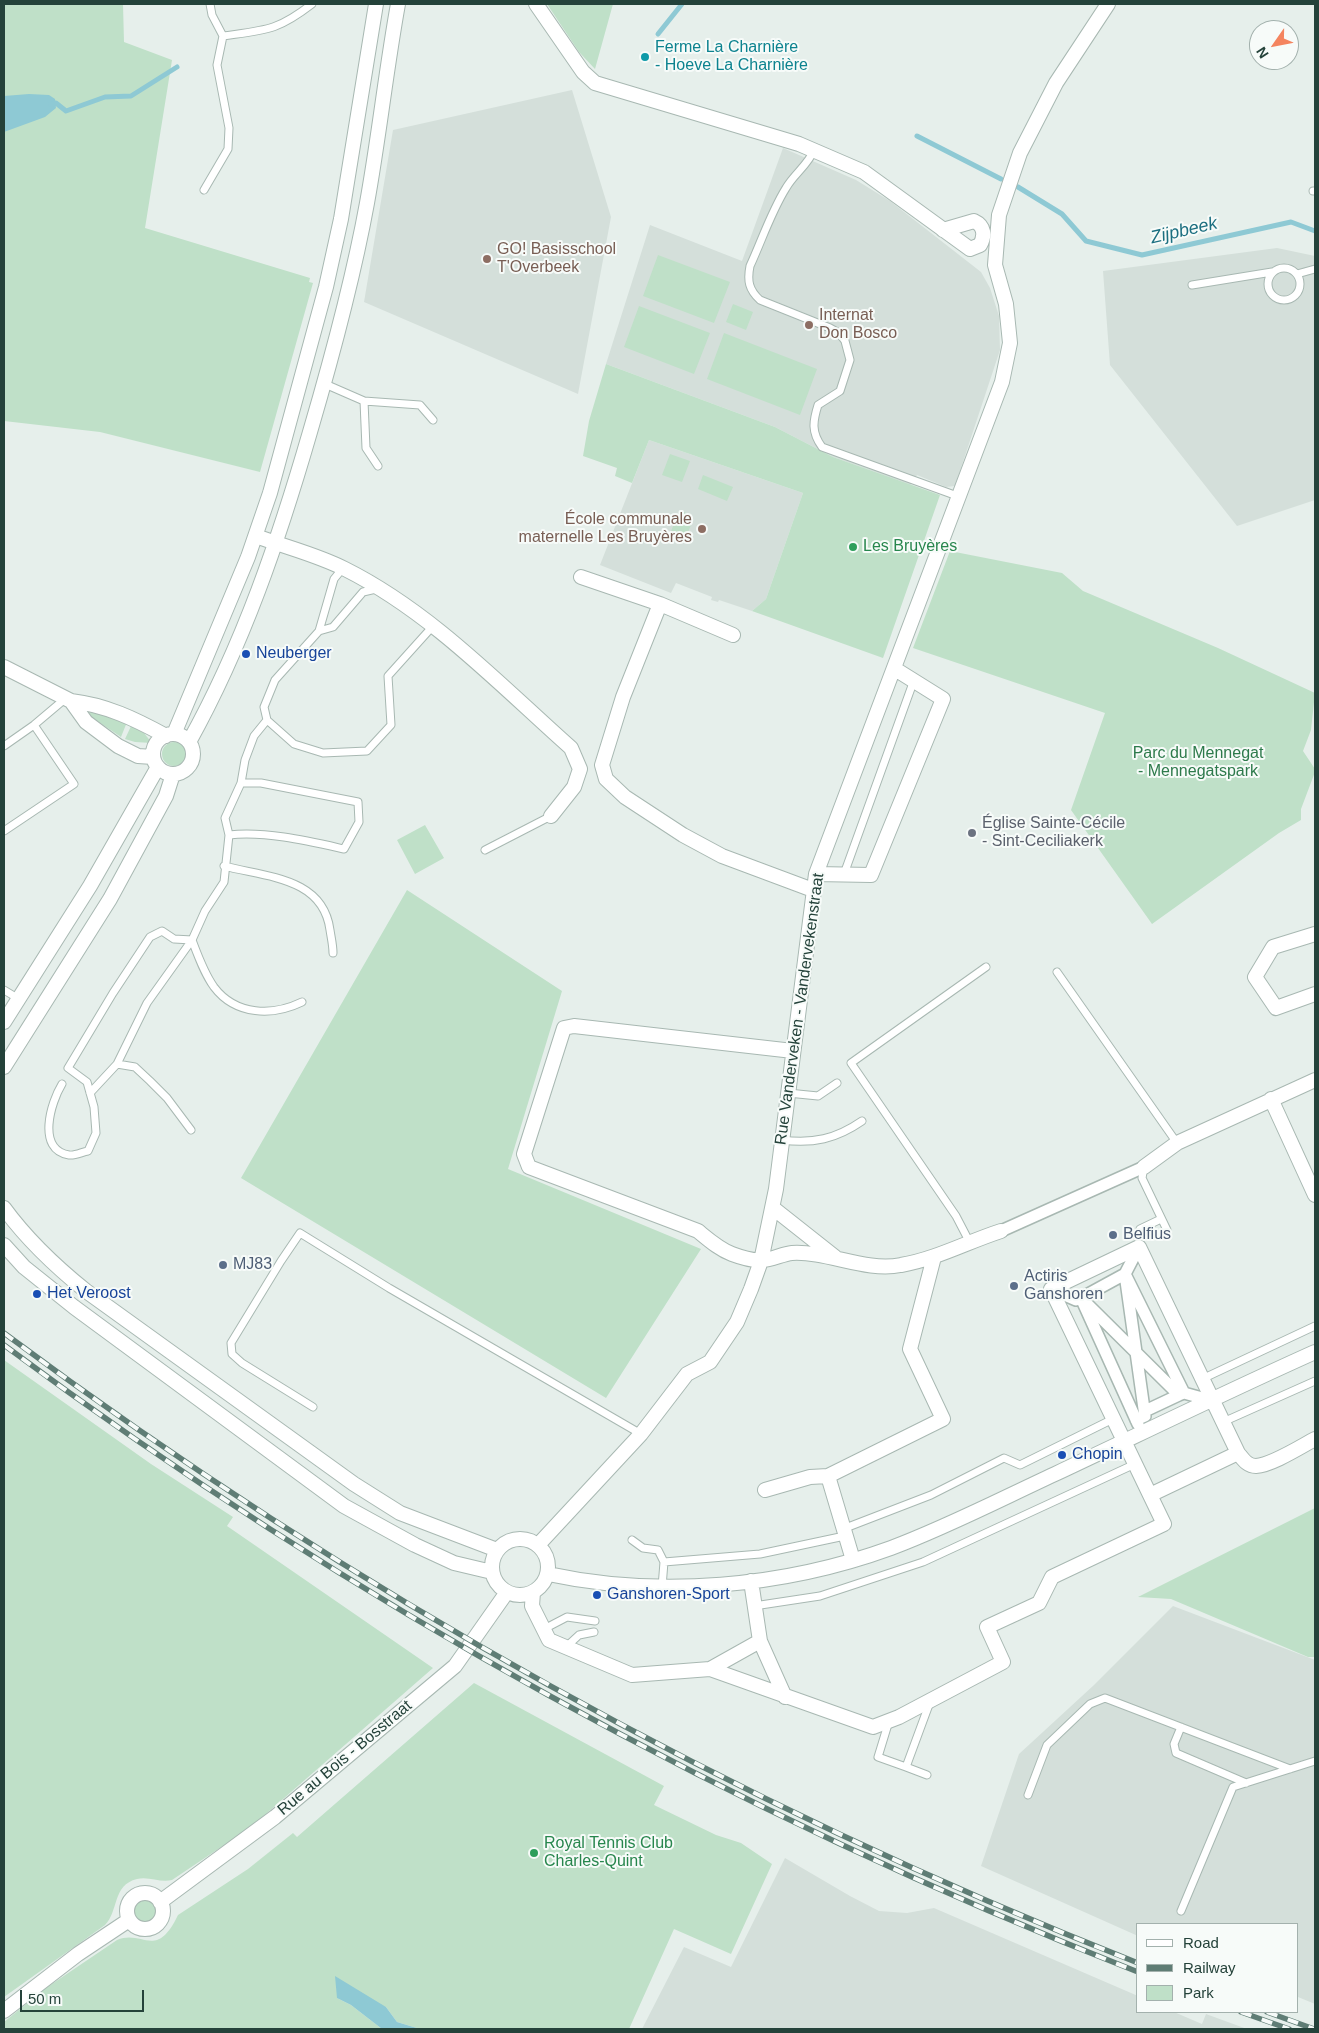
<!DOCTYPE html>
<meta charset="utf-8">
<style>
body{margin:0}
#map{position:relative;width:1319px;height:2033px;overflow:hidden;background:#e6efeb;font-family:Helvetica,sans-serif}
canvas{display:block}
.frame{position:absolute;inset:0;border:5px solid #24423a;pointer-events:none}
.legend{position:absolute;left:1136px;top:1923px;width:162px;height:90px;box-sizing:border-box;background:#f7fbf9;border:1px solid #a3b1ad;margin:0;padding:6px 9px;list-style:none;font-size:15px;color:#24423a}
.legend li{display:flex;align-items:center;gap:10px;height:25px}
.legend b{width:25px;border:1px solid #a3b1ad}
.north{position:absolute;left:1249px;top:20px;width:50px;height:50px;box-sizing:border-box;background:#f7fbf9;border:1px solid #a3b1ad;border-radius:50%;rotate:237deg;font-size:14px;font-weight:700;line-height:20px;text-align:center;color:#24423a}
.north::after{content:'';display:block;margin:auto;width:18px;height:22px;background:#f4845f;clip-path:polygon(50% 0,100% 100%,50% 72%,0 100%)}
.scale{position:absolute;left:20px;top:1990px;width:124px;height:22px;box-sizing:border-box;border:2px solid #24423a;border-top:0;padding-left:6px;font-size:15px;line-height:18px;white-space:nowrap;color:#24423a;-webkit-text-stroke:4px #f7fbf9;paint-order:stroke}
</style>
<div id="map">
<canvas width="1319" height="2033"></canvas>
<div class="frame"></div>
<ul class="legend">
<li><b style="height:6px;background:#fff"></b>Road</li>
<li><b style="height:6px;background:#5f7d75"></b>Railway</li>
<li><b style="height:14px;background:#bfe0c8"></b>Park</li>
</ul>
<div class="north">N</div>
<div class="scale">50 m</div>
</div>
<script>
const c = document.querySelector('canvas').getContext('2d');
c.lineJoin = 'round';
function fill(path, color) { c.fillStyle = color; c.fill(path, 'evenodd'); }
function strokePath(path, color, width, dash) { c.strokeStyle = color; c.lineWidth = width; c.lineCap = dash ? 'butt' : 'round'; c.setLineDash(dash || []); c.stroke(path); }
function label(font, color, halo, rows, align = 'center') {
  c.font = font + ' Helvetica,sans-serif'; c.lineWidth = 4; c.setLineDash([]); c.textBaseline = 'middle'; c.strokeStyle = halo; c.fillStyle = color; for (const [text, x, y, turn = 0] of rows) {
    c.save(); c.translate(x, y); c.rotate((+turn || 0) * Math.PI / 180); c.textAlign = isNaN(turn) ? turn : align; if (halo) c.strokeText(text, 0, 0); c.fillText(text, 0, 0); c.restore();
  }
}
fill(new Path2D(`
 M 572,90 L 611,217 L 578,394 L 364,302 L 393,130 Z
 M 783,148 L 856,180 L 890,201 L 981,272 L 990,288 L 999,316 L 1000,350 L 955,486 L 946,487 L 917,475 L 911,485 L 833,457 L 775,427 L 606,364 L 650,225 L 742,261 Z
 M 1277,248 L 1315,256 L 1315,500 L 1237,526 L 1110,365 L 1103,271 Z
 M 649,440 L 803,493 L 766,599 L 752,611 L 719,600 L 718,602 L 711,600 L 712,597 L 676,583 L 671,593 L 600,565 Z
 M 1173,1606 L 1315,1660 L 1315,2004 L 1298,1997 L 1298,1924 L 1138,1924 L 1138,1936 L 981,1866 L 1019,1754 L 1094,1685 Z
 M 785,1858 L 850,1896 L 879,1911 L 907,1913 L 934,1908 L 1138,1996 L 1138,2012 L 1174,2012 L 1202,2024 L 1206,2014 L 1247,2029 L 642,2029 L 684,1947 L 731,1967 Z`), '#d4dfda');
fill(new Path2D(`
 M 4,4 L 123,4 L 124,42 L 172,60 L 145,228 L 310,278 L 309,282 L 313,283 L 260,472 L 100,432 L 4,421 Z
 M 547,4 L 613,4 L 595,69 L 579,52 Z
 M 658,255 L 730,282 L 714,323 L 643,296 Z
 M 733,304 L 753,312 L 746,330 L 726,322 Z
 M 639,306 L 710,333 L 694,374 L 624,347 Z
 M 724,333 L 817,369 L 800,415 L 707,379 Z
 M 606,364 L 775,427 L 833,457 L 940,495 L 883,658 L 752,611 L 766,599 L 803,493 L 649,440 L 632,483 L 615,476 L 617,468 L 583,456 L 589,421 Z
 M 670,454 L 690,461 L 682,482 L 662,475 Z
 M 703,475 L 733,487 L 727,501 L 698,489 Z
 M 683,511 L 690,516 L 691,525 L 686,537 L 676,542 L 670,534 L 677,516 Z
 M 950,551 L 1062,573 L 1083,591 L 1218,648 L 1315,693 L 1311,730 L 1303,751 L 1315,769 L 1315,772 L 1301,809 L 1301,820 L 1279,833 L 1152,924 L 1071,810 L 1105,713 L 913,648 Z
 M 91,711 L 127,722 L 121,737 L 90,716 L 89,713 Z
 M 132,724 L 144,733 L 152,743 L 135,742 L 125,739 Z
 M162 754a12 12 0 1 1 24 0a12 12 0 1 1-24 0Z
 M 425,825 L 444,858 L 415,874 L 397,840 Z
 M 407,890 L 562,991 L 508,1169 L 701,1249 L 606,1398 L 241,1178 Z
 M 4,1360 L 151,1464 L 233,1517 L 227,1526 L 433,1668 L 251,1827 L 172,1880 C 160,1883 149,1876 137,1879 C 112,1885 119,1911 105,1925 L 4,1997 Z
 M 1315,1508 L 1315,1657 L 1308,1657 L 1171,1599 L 1138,1597 Z
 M 474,1683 L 664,1786 L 654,1805 L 716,1835 L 741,1843 L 772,1864 L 731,1954 L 674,1929 L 629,2029 L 420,2029 L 397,2022 L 386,2007 L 337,1998 L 351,2005 L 382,2029 L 4,2029 L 4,2022 L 46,1988 L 117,1940 C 143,1929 156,1961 178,1915 L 248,1869 L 293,1833 L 297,1837 Z
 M134 1911a11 11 0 1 1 22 0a11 11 0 1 1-22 0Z`), '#bfe0c8');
fill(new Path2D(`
 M 29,94 L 49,95 L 55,99 L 56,108 L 45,117 L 4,132 L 4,96 Z
 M 335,1976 L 386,2007 L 397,2022 L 420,2029 L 382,2029 L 351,2005 L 337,1998 Z`), '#8ec9d4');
strokePath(new Path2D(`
 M 658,34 L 682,4
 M 51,104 L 56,103 L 66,111 L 105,97 L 131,96 L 177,67
 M 917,136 L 1001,179
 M 1018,187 L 1062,214 L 1086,241 L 1142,255 L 1291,222 L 1315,231`), '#8ec9d4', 5);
const service = new Path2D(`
 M 210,4 L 212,15 L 223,36
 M 814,150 C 808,165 794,174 786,188 C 771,212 762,240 750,266 C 747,281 749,290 760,300 L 830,328 L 839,333 L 845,341 L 850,360 L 840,391 L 818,405 C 813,421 811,432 822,447 L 960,497
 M 204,190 L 228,149 L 229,128 L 217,65 L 223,36 C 266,30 277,31 312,4
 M 1313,191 L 1315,191
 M1268 284a16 16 0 1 1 32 0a16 16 0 1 1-32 0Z
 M 1297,274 L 1315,269
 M 1192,285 L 1272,272
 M 325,384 L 364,401 L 420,405 L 433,420
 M 364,401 L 366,448 L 378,466
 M 343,568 L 334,579 L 319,631 L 275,680 L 264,707 L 267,720 L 294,744 L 323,753 L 367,751 L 391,725 L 388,676 L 433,626
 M 319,631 L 333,627 L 363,592 L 376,589
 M 4,746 L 34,725 L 66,698
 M 241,783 L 261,783 L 358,802 L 359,822 L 344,849 C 308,841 266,831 229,835 L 224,882 L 205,911 L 192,940 C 198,956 204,973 214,987 C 236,1016 273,1016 302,1002
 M 4,831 L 74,784 L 34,725
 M 229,835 L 225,818 L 241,783 L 245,760 L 254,736 L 267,720
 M 485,850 L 551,816
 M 224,866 C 265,877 323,877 330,930 C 331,937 333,945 333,953
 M 844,874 L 914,680
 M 1057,972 L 1177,1143
 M 4,990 L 19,999
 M 117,1064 L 147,1003 L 192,940
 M 62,1084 C 51,1102 36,1150 69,1155 C 75,1156 82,1152 88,1151 L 96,1133 L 94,1107 L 87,1082 L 68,1068 L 113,993 L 150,937 L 162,931 L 174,939 L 192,940
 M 90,1093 L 117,1064 L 135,1067 L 150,1081 L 167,1098 L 191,1130
 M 788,1093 L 818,1096 L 837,1083
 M 782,1140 C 813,1144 836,1139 862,1121
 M 1144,1167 L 1142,1178 L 1167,1230
 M 1140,1229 L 1161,1219
 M 969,1241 L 956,1216 L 851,1063 L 986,967
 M 1202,1379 L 1315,1326
 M 313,1407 L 242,1363 L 232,1354 L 231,1343 L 281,1261 L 300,1233 L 389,1288 L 641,1434
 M 1223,1422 L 1315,1381
 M 632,1540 L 643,1548 L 658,1550 L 664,1562
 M 662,1587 L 664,1562 L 760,1554 L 840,1537 L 848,1527 L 931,1495 L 1004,1458 L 1020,1465 L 1113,1419
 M 754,1606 L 820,1596 L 923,1562 L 1135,1464
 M 544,1629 L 567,1617 L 595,1621
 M 566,1647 L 579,1635 L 594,1632
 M 889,1721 L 878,1757 L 906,1767 L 930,1702
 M 1181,1727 L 1174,1744 L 1176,1753 L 1246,1783
 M 906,1767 L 927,1775
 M 1028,1795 L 1047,1745 L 1090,1704 L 1105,1698 L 1290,1769
 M 1181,1911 L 1233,1787 L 1315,1761`);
const pedestrian = new Path2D(`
 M 1001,1231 L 1144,1167
 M 1051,1289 L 1076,1300 L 1081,1298 L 1138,1424
 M 1184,1393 L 1125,1274 L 1081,1298 L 1179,1395 L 1184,1393 L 1213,1401
 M 1145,1411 L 1179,1395
 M 1136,1420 L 1145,1416 L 1125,1274 L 1139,1247`);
const minor = new Path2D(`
 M 536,4 L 583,72 L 595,83 L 799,144 L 864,172 L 970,249 L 980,245 C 985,236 985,226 974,221 L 943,230
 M 256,536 C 285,547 318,555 345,569 C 431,612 500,685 571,748 L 580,769 L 574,787 L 551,816
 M 581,577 L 660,604 L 733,635
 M 660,604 L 623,697 L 602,765 L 606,779 L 625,797 L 683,835 L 722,856 L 813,890
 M 4,667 L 71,701 L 86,722 L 118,746 L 138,756 L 153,757
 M 71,701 C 106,705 135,719 166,736
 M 174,734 L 248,557 L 270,493 L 326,287 L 341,219 L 376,4
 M153 754a20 20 0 1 1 40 0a20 20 0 1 1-40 0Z
 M 189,742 C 243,645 279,539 310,432 C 332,357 353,280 367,203 C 379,137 386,70 398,4
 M 816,874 L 871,875 L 943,699 L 895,669
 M 1315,934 L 1273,947 L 1255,977 L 1276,1008 L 1315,994
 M 4,1022 L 90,886 L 158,767
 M 793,1051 L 574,1026 L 564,1028 L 524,1154 L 529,1167 L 698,1231 C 709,1240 719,1249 732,1254 C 740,1257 754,1261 762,1260 C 772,1260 782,1254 792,1253 C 828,1251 865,1272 901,1265 C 936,1259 967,1242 1001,1231
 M 4,1067 L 110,899 L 166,796 L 173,774
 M 1271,1099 L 1315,1195
 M 1144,1167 L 1177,1143 L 1315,1080
 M 4,1208 C 28,1241 55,1266 86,1291 L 354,1484 L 400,1513 L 497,1550
 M 773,1208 L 835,1257
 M 4,1245 L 24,1267 L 74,1307 L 344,1506 L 415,1545 L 454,1563 L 492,1572
 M 1139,1247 L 1238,1453 L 1150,1495 L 1051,1289 Z
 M 1238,1453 C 1243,1459 1247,1466 1256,1466 C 1272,1465 1300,1447 1315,1439
 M 765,1490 L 810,1477 L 828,1476
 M492 1567a28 28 0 1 1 56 0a28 28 0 1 1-56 0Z
 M 538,1545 L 641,1434 L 687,1374 L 710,1362 L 737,1322 L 751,1289 L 761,1261 L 776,1189 L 816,874 L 1002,382 L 1010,343 L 1006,304 L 995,265 L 999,215 L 1020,153 L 1056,83 L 1108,4
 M 853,1560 L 828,1476 L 943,1419 L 910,1349 L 934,1257
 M 548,1574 C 659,1598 784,1587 891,1548 C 947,1527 1001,1499 1055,1474 C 1142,1433 1228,1391 1315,1352
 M 533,1592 L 532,1606 L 549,1640 L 632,1675 L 710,1669 L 873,1727 L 899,1717 L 1003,1662 L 987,1627 L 1039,1603 L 1052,1577 L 1164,1524 L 1150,1495
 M 760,1641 L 785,1697
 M 710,1669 L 760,1641 L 751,1581
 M127 1911a18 18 0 1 1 36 0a18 18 0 1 1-36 0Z
 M 160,1902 L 275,1817 L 455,1666 L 507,1592
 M 4,2011 L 78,1954 L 129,1920`);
strokePath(service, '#a8b8b2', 9);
strokePath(pedestrian, '#a8b8b2', 14);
strokePath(minor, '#a8b8b2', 16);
strokePath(service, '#fff', 7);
strokePath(pedestrian, '#fff', 11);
strokePath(minor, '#fff', 14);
const rail = new Path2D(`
 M 4,1333 C 352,1592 734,1804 1138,1963
 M 4,1345 C 351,1603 735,1814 1138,1972
 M 1241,2012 L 1289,2029
 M 1267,2012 L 1314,2029`);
strokePath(rail, '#5f7d75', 5.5);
strokePath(rail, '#f7fbf9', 4, [11]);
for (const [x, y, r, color] of [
 [645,57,5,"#0f9aa8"],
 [487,259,5,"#8d6e63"],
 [809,325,5,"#8d6e63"],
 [702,529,5,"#8d6e63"],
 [853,547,5,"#2e9e5b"],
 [246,654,5,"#1a4fb4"],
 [972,833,5,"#6b7280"],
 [1113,1235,5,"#5c6f8a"],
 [223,1265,5,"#5c6f8a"],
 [1014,1286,5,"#5c6f8a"],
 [37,1294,5,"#1a4fb4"],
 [1062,1455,5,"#1a4fb4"],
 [597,1595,5,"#1a4fb4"],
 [534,1853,5,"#2e9e5b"]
]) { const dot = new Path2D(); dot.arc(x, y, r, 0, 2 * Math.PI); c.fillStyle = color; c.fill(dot); strokePath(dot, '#f7fbf9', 2); }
label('16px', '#0d838f', '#f7fbf9', [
 ["Ferme La Charnière",655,48],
 ["- Hoeve La Charnière",655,66]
], 'left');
label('16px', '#785e54', '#f7fbf9', [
 ["GO! Basisschool",497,250],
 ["T'Overbeek",497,268],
 ["Internat",819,316],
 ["Don Bosco",819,334],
 ["École communale",692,520,"right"],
 ["maternelle Les Bruyères",692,538,"right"]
], 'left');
label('16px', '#27864d', '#f7fbf9', [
 ["Les Bruyères",863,547],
 ["Royal Tennis Club",544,1844],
 ["Charles-Quint",544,1862]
], 'left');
label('16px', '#164399', '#f7fbf9', [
 ["Neuberger",256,654],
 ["Het Veroost",47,1294],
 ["Chopin",1072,1455],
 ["Ganshoren-Sport",607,1595]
], 'left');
label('16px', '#2d7a4b', '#f7fbf9', [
 ["Parc du Mennegat",1198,754],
 ["- Mennegatspark",1198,772]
]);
label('16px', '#5b616d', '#f7fbf9', [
 ["Église Sainte-Cécile",982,824],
 ["- Sint-Ceciliakerk",982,842]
], 'left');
label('16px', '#24423a', '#f7fbf9', [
 ["Rue Vanderveken - Vandervekenstraat",800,1009,-82],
 ["Rue au Bois - Bosstraat",345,1758,-40]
]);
label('16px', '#4e5e75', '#f7fbf9', [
 ["Belfius",1123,1235],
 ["MJ83",233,1265],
 ["Actiris",1024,1277],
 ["Ganshoren",1024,1295]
], 'left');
label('italic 18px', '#1c6f80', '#f7fbf9', [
 ["Zijpbeek",1184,231,-13]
]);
</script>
